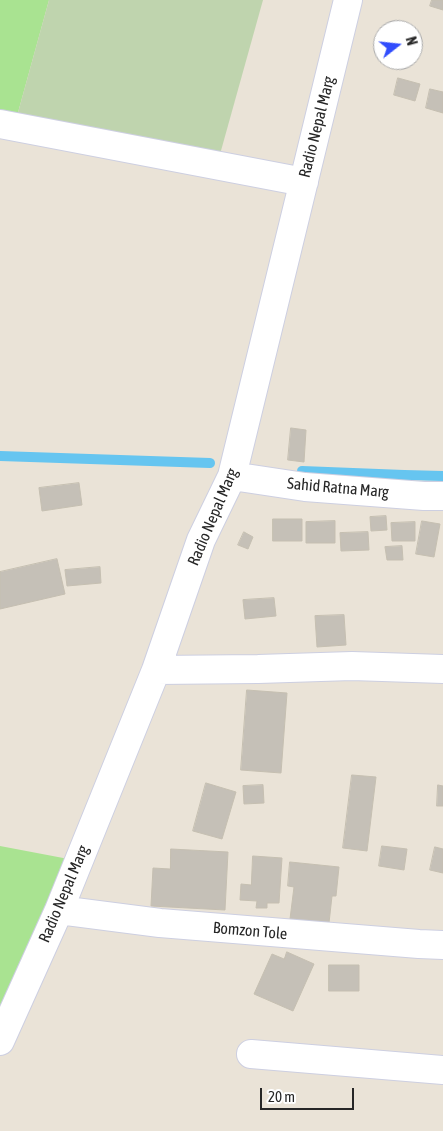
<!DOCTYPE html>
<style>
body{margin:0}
#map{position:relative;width:443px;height:1131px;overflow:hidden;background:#eae3d7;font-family:"Asap Condensed",sans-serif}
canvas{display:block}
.north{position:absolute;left:373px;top:20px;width:50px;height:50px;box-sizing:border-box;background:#fff;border:1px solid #a9a9a9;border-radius:50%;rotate:74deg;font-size:14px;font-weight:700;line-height:20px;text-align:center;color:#272727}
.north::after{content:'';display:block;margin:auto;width:18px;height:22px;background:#314dfd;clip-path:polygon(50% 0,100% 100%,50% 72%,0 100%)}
.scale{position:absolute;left:260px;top:1088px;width:94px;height:22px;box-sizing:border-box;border:2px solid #272727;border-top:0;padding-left:6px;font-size:15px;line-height:18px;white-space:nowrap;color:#272727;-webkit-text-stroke:4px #fff;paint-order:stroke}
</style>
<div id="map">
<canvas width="443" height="1131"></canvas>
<div class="north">N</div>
<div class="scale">20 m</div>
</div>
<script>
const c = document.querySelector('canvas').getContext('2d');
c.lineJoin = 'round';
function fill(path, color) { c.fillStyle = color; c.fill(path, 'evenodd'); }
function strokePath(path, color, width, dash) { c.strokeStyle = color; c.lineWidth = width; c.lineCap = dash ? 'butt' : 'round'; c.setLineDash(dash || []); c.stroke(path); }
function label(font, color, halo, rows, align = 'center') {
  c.font = font + ' "Asap Condensed",sans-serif'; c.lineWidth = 4; c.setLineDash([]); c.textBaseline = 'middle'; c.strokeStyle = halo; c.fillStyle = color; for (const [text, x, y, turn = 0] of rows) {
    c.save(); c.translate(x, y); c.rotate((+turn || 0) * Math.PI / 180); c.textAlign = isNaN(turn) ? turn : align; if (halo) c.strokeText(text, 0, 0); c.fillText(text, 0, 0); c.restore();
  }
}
fill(new Path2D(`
 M 0,0 L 49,0 L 14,127 L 0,124 Z
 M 0,846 L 79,861 L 0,1040 Z`), '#a9e391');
fill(new Path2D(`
 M 49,0 L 263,0 L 217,165 L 14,127 Z`), '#bfd4ae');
strokePath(new Path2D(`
 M 0,456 L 210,463
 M 302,471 L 404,475 L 443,476`), '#66c5f0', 10);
const building = new Path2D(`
 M 432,0 L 443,0 L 443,10 L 430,6 Z
 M 398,78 L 420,84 L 415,101 L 394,95 Z
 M 430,89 L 443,92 L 443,113 L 426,108 Z
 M 291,428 L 306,430 L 304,462 L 288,460 Z
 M 79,483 L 82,505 L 42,511 L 39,488 Z
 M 386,516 L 387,530 L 371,531 L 370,517 Z
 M 273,519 L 302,519 L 302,541 L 273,541 Z
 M 335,521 L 335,543 L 306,543 L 306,522 Z
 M 422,521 L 440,524 L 434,557 L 416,554 Z
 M 415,522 L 415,541 L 392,541 L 391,523 Z
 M 244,532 L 253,537 L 248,549 L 238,545 Z
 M 368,532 L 369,550 L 341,551 L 340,533 Z
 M 402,546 L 403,560 L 387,560 L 385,547 Z
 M 57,559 L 65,594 L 0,609 L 0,572 Z
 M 100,567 L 101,583 L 67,586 L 65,570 Z
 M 274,598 L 276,616 L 245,619 L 243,600 Z
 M 344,615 L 346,645 L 317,647 L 315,616 Z
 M 247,690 L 287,693 L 281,773 L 241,770 Z
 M 352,775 L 376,777 L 367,851 L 343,848 Z
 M 206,783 L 236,792 L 222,839 L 193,831 Z
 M 263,785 L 264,803 L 244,804 L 243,786 Z
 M 438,785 L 443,786 L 443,806 L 437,806 Z
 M 382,846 L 407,849 L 404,870 L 379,866 Z
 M 435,847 L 443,849 L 443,873 L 430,870 Z
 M 171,849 L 228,852 L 225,910 L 151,906 L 153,868 L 170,869 Z
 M 253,856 L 282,858 L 279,903 L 267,903 L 267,908 L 256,908 L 257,901 L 240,900 L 241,884 L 251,885 Z
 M 290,862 L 339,867 L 336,896 L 332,896 L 329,923 L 290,919 L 294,887 L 288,886 Z
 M 287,952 L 314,964 L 293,1011 L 254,994 L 272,954 L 284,959 Z
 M 329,965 L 359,965 L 359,991 L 329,991 Z`);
fill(building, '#c5c0b7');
strokePath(building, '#c5bfb1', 1);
const minor = new Path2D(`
 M 0,124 L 304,182
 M 232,476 L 305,487 L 424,496 L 443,496
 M 156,670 L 258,669 L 352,666 L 443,669
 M 59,910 L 160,923 L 419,944 L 443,945
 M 0,1041 L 59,910 L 156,670 L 201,540 L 232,476 L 348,0
 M 251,1054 L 443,1070`);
strokePath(minor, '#cdcfe1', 30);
strokePath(minor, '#fff', 28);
label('16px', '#272727', '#fff', [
 ["Radio Nepal Marg",317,127,-76],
 ["Sahid Ratna Marg",338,488,5],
 ["Radio Nepal Marg",213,517,-67],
 ["Radio Nepal Marg",64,894,-67],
 ["Bomzon Tole",250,931,5]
]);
</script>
